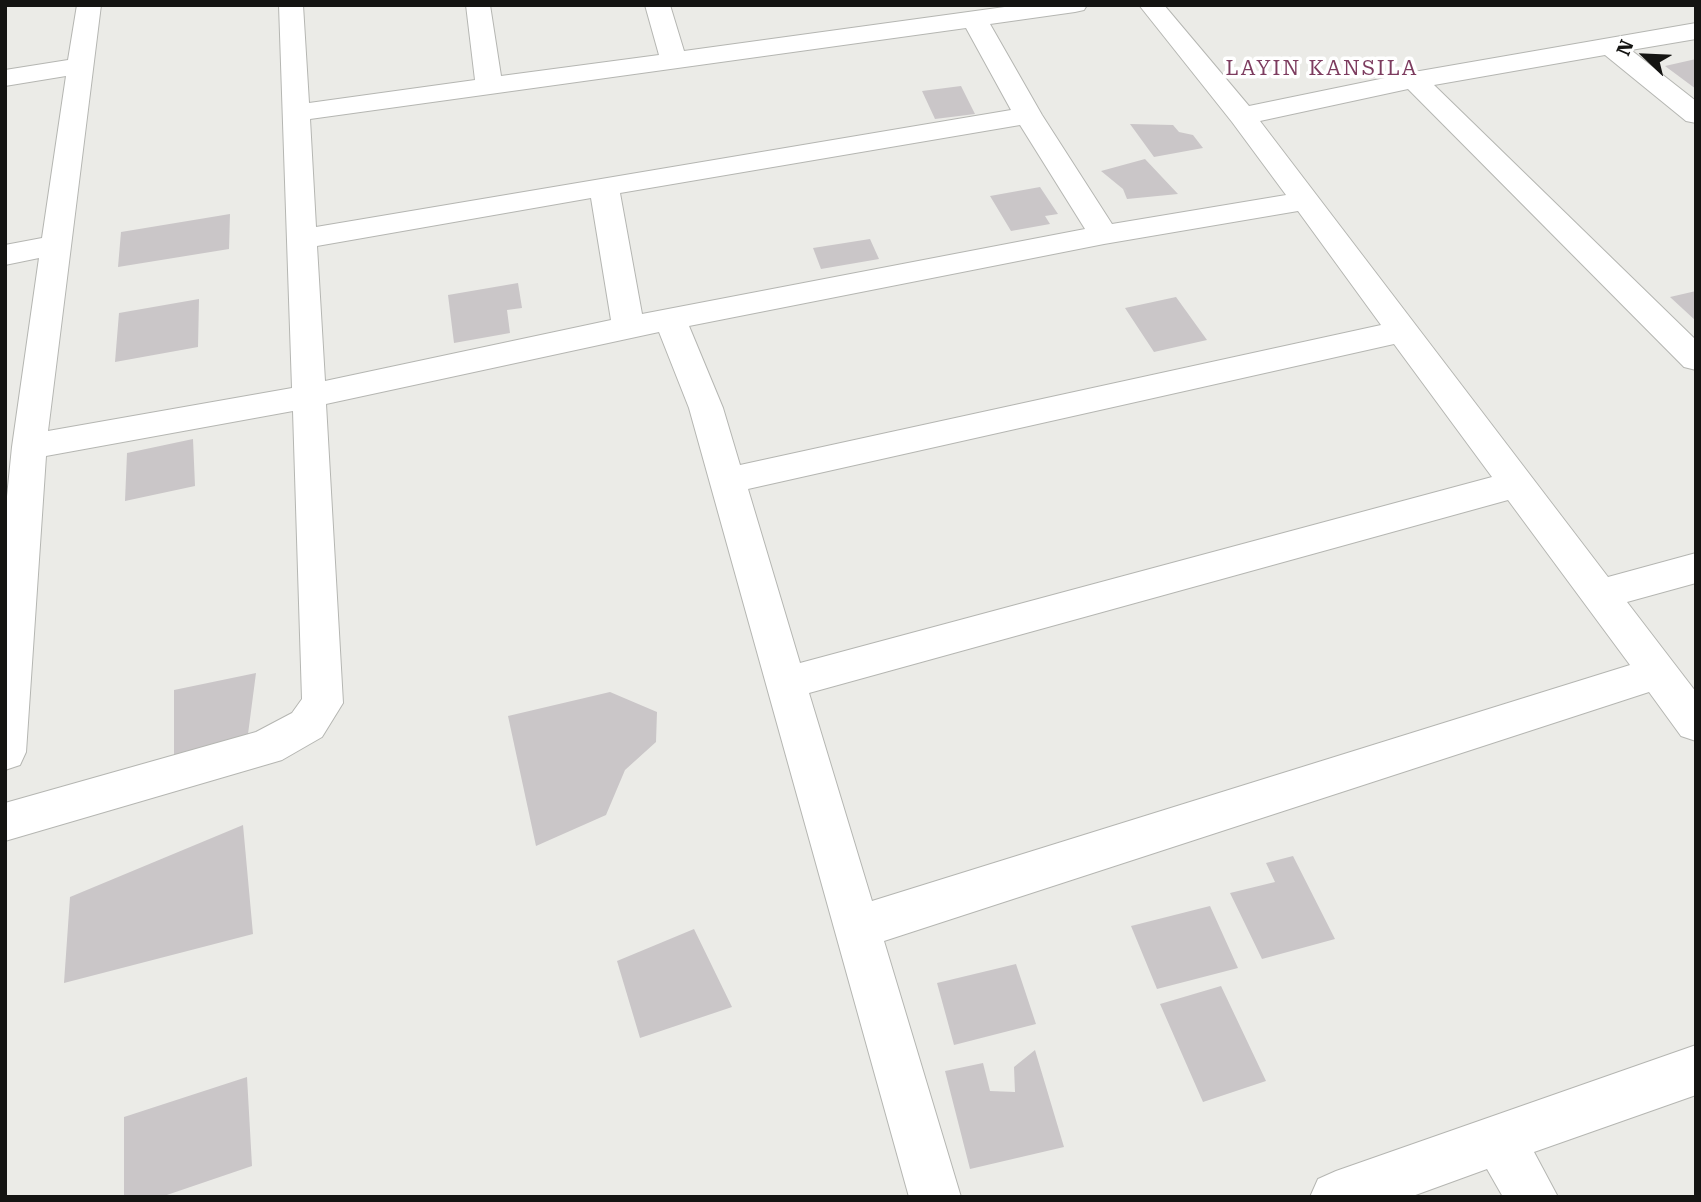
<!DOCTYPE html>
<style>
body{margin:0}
#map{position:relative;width:1701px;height:1202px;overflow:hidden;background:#ebebe7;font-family:"Roboto Serif",serif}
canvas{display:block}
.frame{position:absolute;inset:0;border:7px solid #141412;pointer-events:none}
.north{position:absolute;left:1610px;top:21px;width:70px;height:70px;-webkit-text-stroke:5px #fff;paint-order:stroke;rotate:293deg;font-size:19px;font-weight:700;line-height:28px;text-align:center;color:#141412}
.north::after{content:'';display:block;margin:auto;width:24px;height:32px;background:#141412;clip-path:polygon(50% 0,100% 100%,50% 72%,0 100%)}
</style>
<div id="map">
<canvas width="1701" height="1202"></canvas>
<div class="frame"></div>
<div class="north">N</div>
</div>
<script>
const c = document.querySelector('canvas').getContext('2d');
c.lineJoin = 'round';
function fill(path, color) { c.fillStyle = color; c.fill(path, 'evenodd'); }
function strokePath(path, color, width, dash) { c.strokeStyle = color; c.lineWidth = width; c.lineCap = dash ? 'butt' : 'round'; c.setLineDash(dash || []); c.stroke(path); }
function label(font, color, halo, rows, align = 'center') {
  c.font = font + ' "Roboto Serif",serif'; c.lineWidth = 7; c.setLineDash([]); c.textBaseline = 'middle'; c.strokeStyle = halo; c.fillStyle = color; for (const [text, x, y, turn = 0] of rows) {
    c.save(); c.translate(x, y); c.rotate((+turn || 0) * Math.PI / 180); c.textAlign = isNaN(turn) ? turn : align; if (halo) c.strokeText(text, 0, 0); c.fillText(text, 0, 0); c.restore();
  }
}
fill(new Path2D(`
 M 1696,59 L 1696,89 L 1665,66 Z
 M 961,86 L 975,114 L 935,119 L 922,91 Z
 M 1130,124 L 1173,125 L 1179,132 L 1193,135 L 1203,148 L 1154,157 Z
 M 1145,159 L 1178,194 L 1127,199 L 1123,189 L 1101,171 Z
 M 1040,187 L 1058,214 L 1045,216 L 1050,224 L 1011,231 L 990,196 Z
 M 230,214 L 229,249 L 118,267 L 121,232 Z
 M 870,239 L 879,259 L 821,269 L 813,248 Z
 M 518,283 L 522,308 L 507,310 L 510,333 L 454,343 L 448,295 Z
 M 1696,291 L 1696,321 L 1670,297 Z
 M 1176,297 L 1207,340 L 1154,352 L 1125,308 Z
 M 199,299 L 198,347 L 115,362 L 119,313 Z
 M 193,439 L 195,486 L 125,501 L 127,453 Z
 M 256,673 L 248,734 L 174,757 L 174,690 Z
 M 610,692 L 657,712 L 656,742 L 625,770 L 606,815 L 536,846 L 508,716 Z
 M 243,825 L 253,934 L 64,983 L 70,897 Z
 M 1293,856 L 1335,939 L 1262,959 L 1230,893 L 1275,882 L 1266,863 Z
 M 1210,906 L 1238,968 L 1157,989 L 1131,926 Z
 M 694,929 L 732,1007 L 640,1038 L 617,961 Z
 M 1016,964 L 1036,1024 L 954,1045 L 937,983 Z
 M 1221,986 L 1266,1081 L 1203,1102 L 1160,1004 Z
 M 1035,1050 L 1064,1147 L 970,1169 L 945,1071 L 983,1063 L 990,1091 L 1015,1092 L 1014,1067 Z
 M 247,1077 L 252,1166 L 161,1197 L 124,1197 L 124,1117 Z`), '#cac6c8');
const minor = new Path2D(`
 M 77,5 L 101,5 L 48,431 L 292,388 L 279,5 L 303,5 L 309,103 L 475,80 L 466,5 L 490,5 L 501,76 L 659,55 L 645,5 L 670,5 L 684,51 L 1019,5 L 1087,5 L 1084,10 L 1075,12 L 990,24 L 1042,115 L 1112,224 L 1286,195 L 1232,122 L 1139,5 L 1164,5 L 1249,106 L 1414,72 L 1696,23 L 1696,39 L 1631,50 L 1696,101 L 1696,123 L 1686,121 L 1605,55 L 1434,85 L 1696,340 L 1696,370 L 1684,367 L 1408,89 L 1260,121 L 1608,577 L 1696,553 L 1696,583 L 1627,602 L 1696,692 L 1696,741 L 1681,736 L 1649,692 L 884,941 L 961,1197 L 909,1197 L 689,408 L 659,332 L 326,404 L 343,703 L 322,737 L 282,760 L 5,841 L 5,803 L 256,732 L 292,713 L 302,699 L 293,411 L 46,456 L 26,752 L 20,765 L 5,770 L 5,516 L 12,447 L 39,258 L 5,265 L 5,245 L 42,238 L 66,76 L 5,86 L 5,70 L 68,60 ZM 966,28 L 1011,110 L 316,227 L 310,119 ZM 1020,125 L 1085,229 L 642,314 L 620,193 ZM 591,198 L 611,320 L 325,381 L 317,246 ZM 1298,211 L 1381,325 L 740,465 L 723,408 L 689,326 L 1104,244 ZM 1394,344 L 1492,477 L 800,663 L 748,489 ZM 1508,500 L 1630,665 L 872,901 L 809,693 Z
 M 1696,1045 L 1696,1095 L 1534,1152 L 1558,1197 L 1503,1197 L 1487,1169 L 1410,1197 L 1310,1197 L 1318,1179 L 1336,1171 Z`);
strokePath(minor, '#b5b6b2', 2);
fill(minor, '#fff');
c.letterSpacing = '2px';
label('21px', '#7d3c5f', '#fff', [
 ["LAYIN KANSILA",1322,69]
]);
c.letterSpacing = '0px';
</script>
